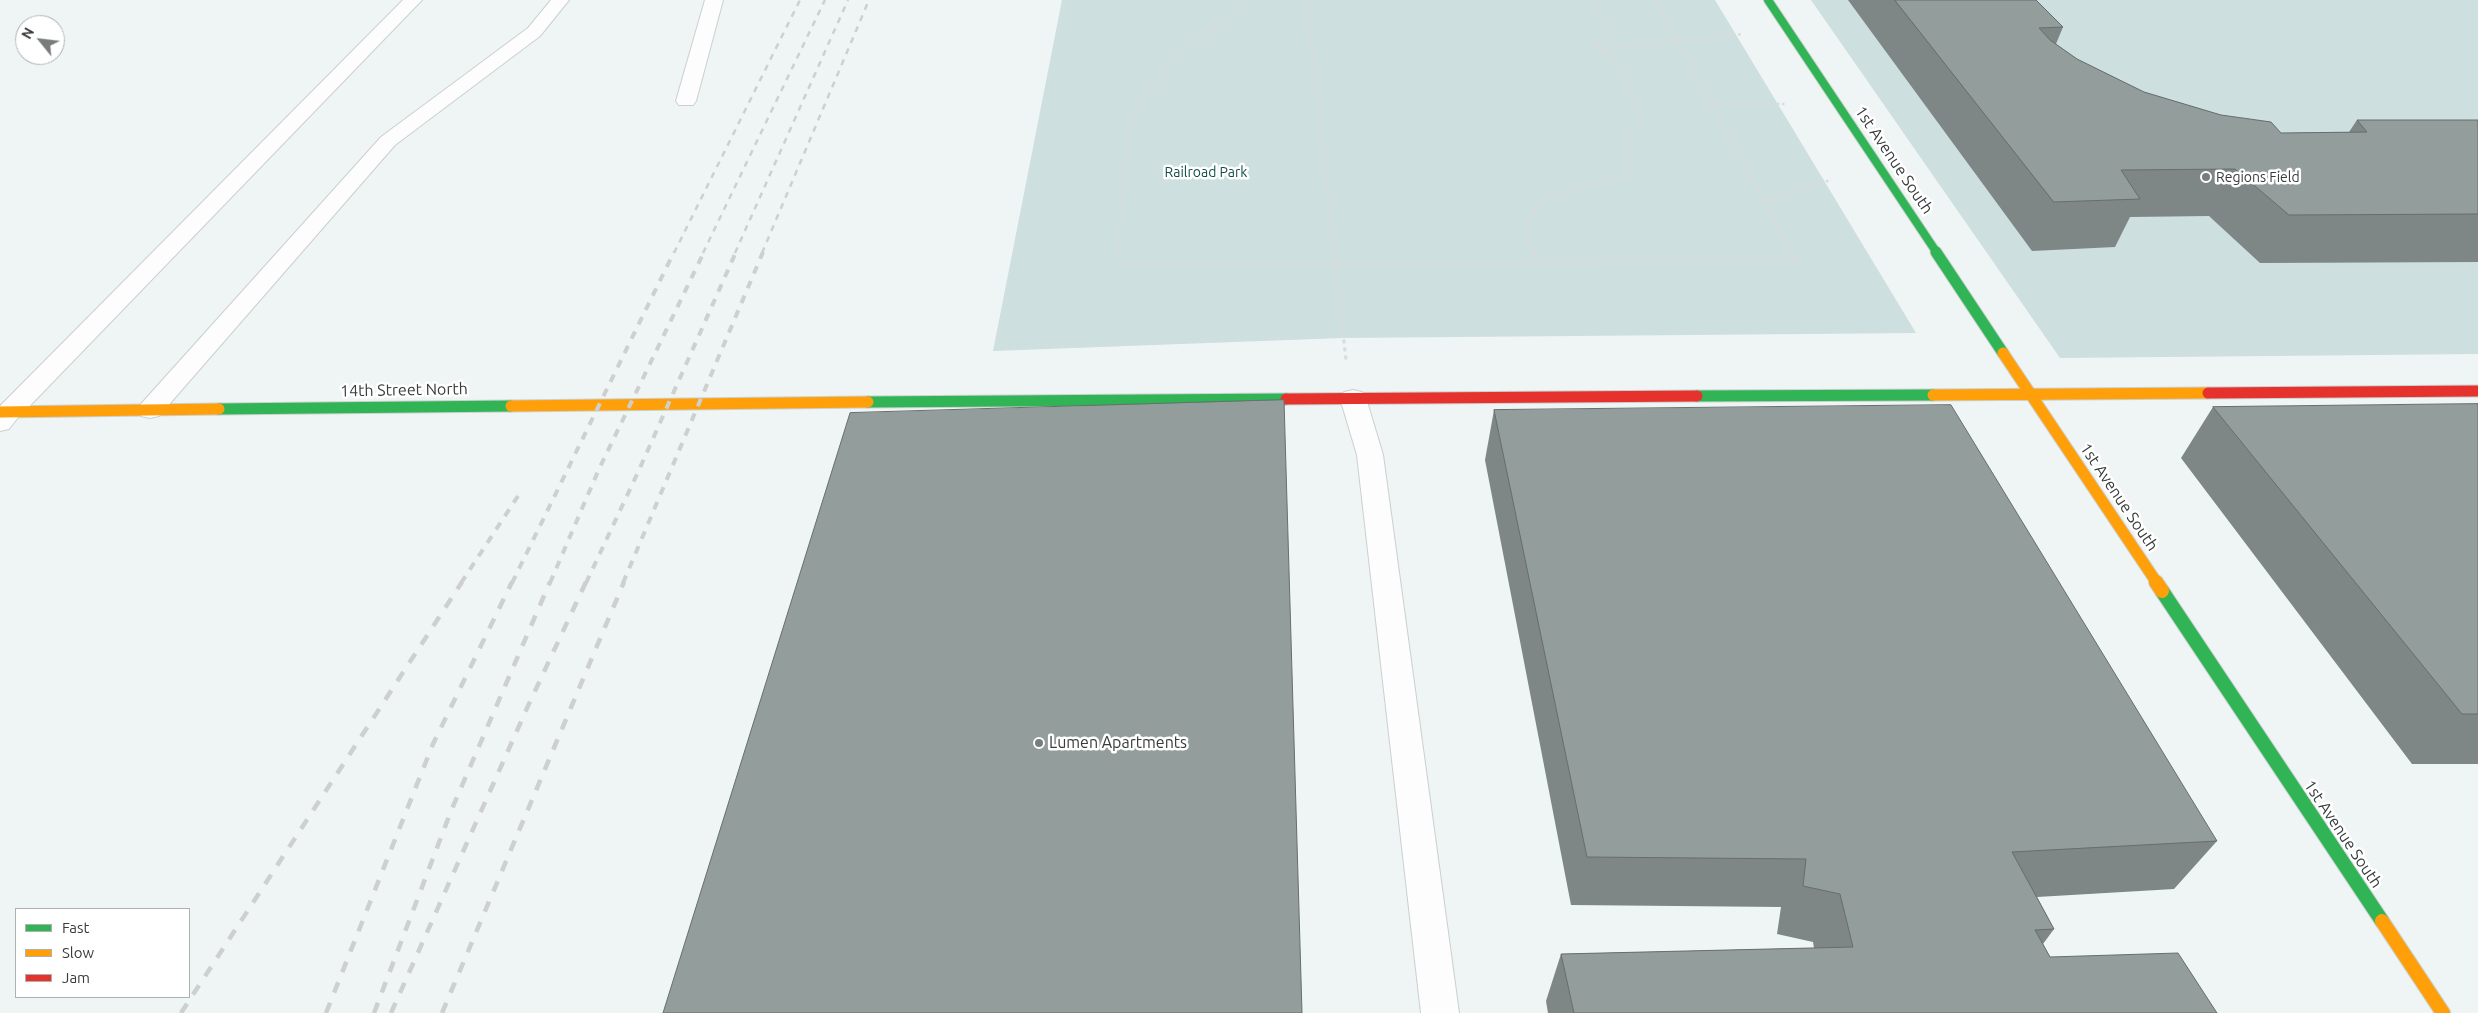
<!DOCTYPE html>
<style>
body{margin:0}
#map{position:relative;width:2478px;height:1013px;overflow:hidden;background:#eff4f4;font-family:Ubuntu,sans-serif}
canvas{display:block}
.legend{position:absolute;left:15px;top:908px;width:175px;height:90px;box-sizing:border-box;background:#fff;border:1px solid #afb1b1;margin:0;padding:6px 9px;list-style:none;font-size:15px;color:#383c3b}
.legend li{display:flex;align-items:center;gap:10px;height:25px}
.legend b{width:25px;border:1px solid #afb1b1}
.north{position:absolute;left:15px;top:15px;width:50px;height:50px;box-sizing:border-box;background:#fff;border:1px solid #afb1b1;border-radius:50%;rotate:299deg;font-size:14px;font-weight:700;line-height:20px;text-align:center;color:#383c3b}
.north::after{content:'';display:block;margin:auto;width:18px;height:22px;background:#787c7c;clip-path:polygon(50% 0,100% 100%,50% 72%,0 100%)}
</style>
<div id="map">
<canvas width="2478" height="1013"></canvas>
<ul class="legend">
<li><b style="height:6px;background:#30b455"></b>Fast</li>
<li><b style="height:6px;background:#ff9f0a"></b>Slow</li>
<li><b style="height:6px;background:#e5322d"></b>Jam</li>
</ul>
<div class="north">N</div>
</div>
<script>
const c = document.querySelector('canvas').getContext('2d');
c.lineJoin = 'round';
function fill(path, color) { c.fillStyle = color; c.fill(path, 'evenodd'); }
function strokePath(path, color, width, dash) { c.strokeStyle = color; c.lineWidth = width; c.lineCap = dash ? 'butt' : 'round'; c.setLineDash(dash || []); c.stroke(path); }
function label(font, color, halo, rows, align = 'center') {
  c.font = font + ' Ubuntu,sans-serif'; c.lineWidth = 5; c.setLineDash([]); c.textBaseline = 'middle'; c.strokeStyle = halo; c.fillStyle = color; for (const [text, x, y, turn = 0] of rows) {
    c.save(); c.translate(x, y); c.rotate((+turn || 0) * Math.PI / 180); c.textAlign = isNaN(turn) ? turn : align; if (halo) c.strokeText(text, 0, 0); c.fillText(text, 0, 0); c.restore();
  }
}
fill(new Path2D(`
 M 1062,0 L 1715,0 L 1916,333 L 1342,338 L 993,351 Z
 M 1811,0 L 2478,0 L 2478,354 L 2060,358 Z`), '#cddfde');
const lane = new Path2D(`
 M 551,0 L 569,0 L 540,36 L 395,145 L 159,416 L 150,418 L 141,416 L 137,410 L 141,404 L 381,137 L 528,28 Z
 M 705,0 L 723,0 L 696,101 L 693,105 L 679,105 L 676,101 Z
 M 1353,390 L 1362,392 L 1366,398 L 1383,455 L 1459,1013 L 1421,1013 L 1357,455 L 1340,398 L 1344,392 Z
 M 10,403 L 19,405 L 23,411 L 9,429 L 0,431 L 0,406 Z`);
const street = new Path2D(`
 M 403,0 L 422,0 L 19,417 L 10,419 L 1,417 L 1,405 Z`);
const fastFar2 = new Path2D(`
 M 1768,0 L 1937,253`);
const fastFar1 = new Path2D(`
 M 1936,252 L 2003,353
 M 1697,396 L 1933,395
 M 868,402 L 1286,399
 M 219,409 L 511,406`);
const fast = new Path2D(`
 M 2162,591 L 2382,921`);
const slowFar1 = new Path2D(`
 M 2003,353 L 2157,583
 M 1933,395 L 2208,393
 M 511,406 L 868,402
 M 0,412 L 219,409`);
const slow = new Path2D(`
 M 2156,582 L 2162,591
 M 2382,921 L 2443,1013`);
const jam = new Path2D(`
 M 2208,393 L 2478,391
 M 1286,399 L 1697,396`);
strokePath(lane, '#cbd0cf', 2);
strokePath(street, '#cbd0cf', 2);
strokePath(fastFar2, '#cbd0cf', 10);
strokePath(fastFar1, '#cbd0cf', 13);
strokePath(fast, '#cbd0cf', 16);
strokePath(slowFar1, '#cbd0cf', 13);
strokePath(slow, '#cbd0cf', 16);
strokePath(jam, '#cbd0cf', 13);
strokePath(new Path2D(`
 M 1307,0 L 1334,253
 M 1656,0 L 1791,253
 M 1599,50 L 1743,34
 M 1712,104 L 1786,104
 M 1764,201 L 1831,180
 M 1119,253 L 1120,220 L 1129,134 L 1141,101 L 1169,67 L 1244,0
 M 1533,253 C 1531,245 1527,235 1527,227 C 1528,191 1606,180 1633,174 L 1625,137 L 1634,132 L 1641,120 L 1626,87 L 1619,64 L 1595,45 L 1608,32 L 1595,18 L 1594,11 L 1598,6 L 1597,0`), '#dadbdb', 2.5, [2.5, 2.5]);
strokePath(new Path2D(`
 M 1119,252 L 1119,265 L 1795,260 L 1791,252
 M 1334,252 L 1346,360
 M 1533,252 L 1535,262`), '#dadbdb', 3, [4, 4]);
fill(lane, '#fdfdfd');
fill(street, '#fdfdfd');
strokePath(fastFar2, '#30b455', 8);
strokePath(fastFar1, '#30b455', 11);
strokePath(fast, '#30b455', 14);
strokePath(slowFar1, '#ff9f0a', 11);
strokePath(slow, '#ff9f0a', 14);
strokePath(jam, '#e5322d', 11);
strokePath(new Path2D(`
 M 674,253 L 800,0
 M 703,253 L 825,0
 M 735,253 L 848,0
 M 762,253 L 869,0`), '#cecfcf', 2.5, [6, 6]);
strokePath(new Path2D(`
 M 461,583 L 518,496
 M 512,583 L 674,252
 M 550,583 L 599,469 L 704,252
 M 586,583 L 639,470 L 736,252
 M 623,583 L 763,252`), '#cecfcf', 4, [8, 8]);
strokePath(new Path2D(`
 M 181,1013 L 462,582
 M 326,1013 L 433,744 L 512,582
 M 374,1013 L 451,811 L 550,582
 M 391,1013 L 528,706 L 586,582
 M 442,1013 L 624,582`), '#cecfcf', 4.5, [11, 11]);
fill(new Path2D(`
 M 1848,0 L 2036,0 L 2063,27 L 2056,44 L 2077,59 L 2144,92 L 2281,133 L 2349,132 L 2357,120 L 2478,120 L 2478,262 L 2260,263 L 2209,216 L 2130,217 L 2115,247 L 2032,251 Z
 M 2478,404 L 2478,764 L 2412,764 L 2181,458 L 2213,407 Z
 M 1494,410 L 2217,841 L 2174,889 L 2037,897 L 2054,929 L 2043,944 L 2050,957 L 2217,1013 L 1548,1013 L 1546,1001 L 1561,954 L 1814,948 L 1813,942 L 1777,934 L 1781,907 L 1571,905 L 1485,460 Z`), '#7e8786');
const building = new Path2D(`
 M 1895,0 L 2036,0 L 2063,27 L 2039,28 L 2050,40 L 2077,59 L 2144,92 L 2221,115 L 2271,122 L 2281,133 L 2367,132 L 2357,120 L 2478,120 L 2478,214 L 2289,215 L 2235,169 L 2121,170 L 2140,199 L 2054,202 Z
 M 1284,400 L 1302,1013 L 663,1013 L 850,413 Z
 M 2478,404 L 2478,714 L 2462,714 L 2213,407 Z
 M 1951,405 L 2217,841 L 2012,852 L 2054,929 L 2035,930 L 2050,957 L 2178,953 L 2217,1013 L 1574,1013 L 1561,954 L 1853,947 L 1840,894 L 1803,886 L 1806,859 L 1587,857 L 1494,410 Z`);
fill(building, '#939d9c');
strokePath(building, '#676e6d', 1);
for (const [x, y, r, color] of [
 [2206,177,5,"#787c7c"],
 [1039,743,5,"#787c7c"]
]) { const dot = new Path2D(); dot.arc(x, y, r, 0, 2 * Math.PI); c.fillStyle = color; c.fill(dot); strokePath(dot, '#fff', 2); }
label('14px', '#104e4c', '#fff', [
 ["Railroad Park",1206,172]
]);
label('14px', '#383c3b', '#fff', [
 ["Regions Field",2216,177]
], 'left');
label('16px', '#383c3b', '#fff', [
 ["1st Avenue South",1894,160,56],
 ["14th Street North",404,390,-1],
 ["1st Avenue South",2119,497,56],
 ["1st Avenue South",2343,834,56]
]);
label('16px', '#383c3b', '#fff', [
 ["Lumen Apartments",1049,743]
], 'left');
</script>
